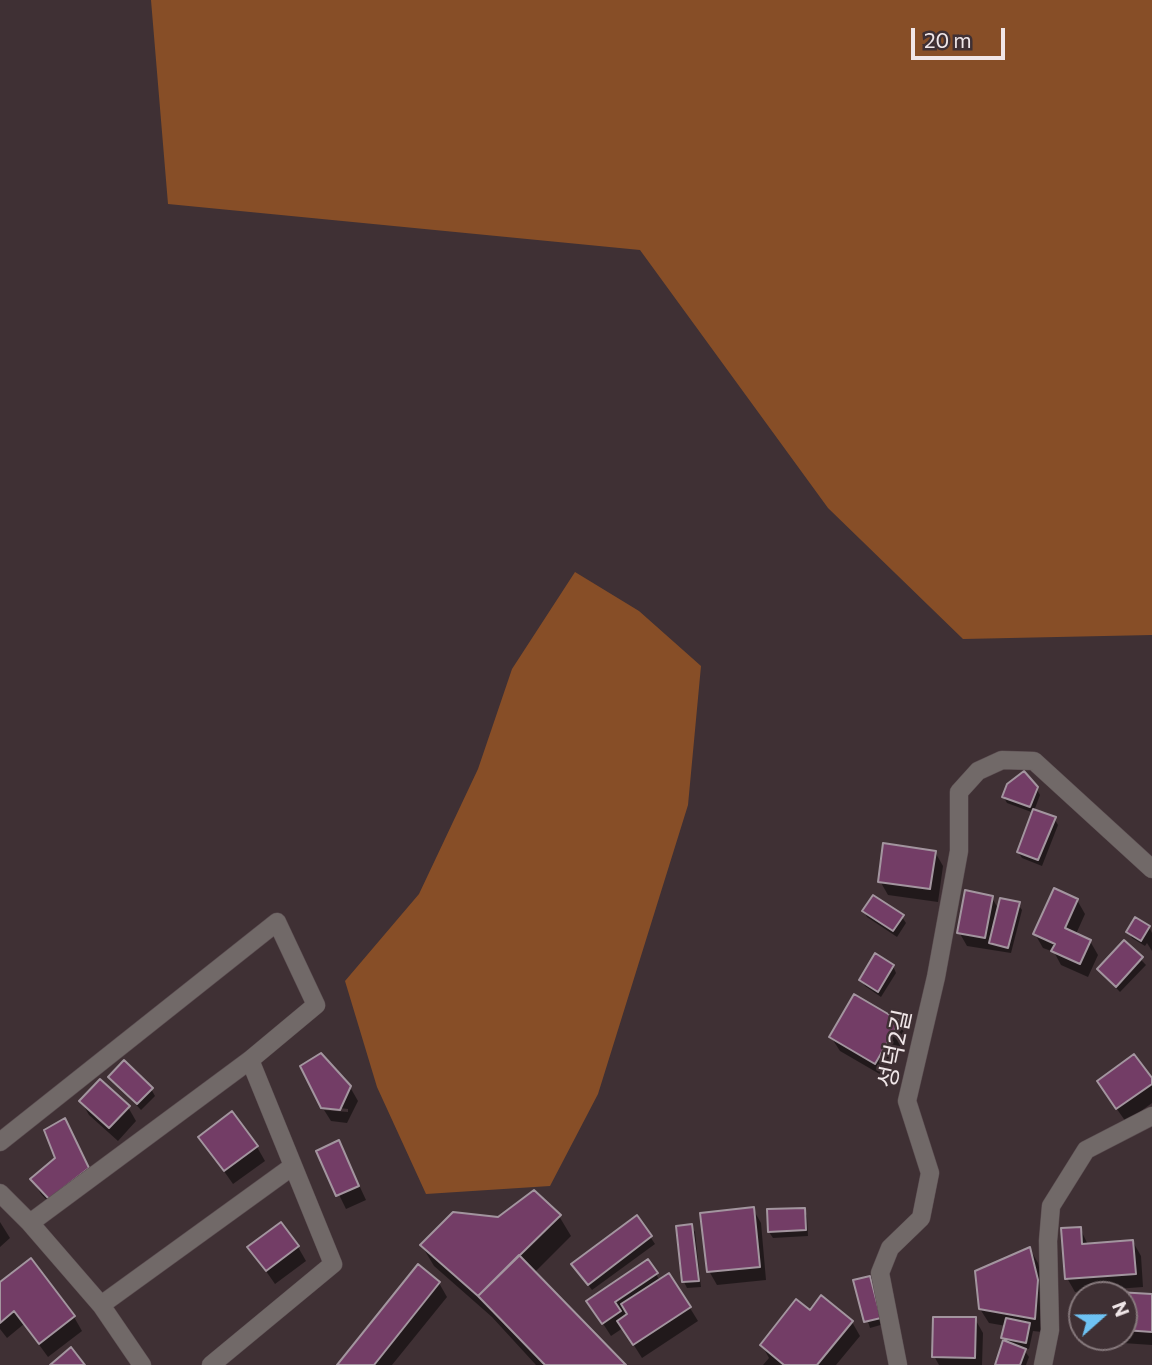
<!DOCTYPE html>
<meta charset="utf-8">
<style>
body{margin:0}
#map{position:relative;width:1152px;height:1365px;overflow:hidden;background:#3f3034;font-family:Commissioner,sans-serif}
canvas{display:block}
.north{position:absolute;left:1068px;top:1281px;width:70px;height:70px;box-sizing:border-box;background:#3f3034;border:2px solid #86797c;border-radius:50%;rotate:69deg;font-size:19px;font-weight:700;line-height:28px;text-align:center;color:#f0e6e8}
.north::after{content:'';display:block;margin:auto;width:24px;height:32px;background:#6ec2f3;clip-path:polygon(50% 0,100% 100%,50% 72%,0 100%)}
.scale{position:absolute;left:911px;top:28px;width:94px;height:32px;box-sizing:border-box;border:4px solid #f0e6e8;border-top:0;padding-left:9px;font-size:21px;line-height:24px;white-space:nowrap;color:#f0e6e8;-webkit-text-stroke:5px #3f3034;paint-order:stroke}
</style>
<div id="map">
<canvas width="1152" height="1365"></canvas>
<div class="north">N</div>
<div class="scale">20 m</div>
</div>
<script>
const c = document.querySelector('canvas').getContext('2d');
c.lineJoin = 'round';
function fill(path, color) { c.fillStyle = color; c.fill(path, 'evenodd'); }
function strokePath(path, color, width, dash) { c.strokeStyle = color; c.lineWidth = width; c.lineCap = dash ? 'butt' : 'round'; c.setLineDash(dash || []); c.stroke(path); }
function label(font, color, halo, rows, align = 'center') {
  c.font = font + ' Commissioner,"Noto Sans KR",sans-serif'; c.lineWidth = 5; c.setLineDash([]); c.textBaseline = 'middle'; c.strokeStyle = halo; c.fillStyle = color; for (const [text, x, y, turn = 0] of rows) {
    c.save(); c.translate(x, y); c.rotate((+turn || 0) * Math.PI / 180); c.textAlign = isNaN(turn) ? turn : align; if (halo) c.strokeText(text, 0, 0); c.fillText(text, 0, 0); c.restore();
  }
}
fill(new Path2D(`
 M 151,0 L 1152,0 L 1152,635 L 963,639 L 828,508 L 640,250 L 168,204 Z
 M 575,572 L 639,611 L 701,666 L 688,805 L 598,1094 L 550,1186 L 426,1194 L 377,1087 L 345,981 L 419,894 L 478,769 L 512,669 Z`), '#874e27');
fill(new Path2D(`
 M 1036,788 L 1040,795 L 1034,811 L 1054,818 L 1058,825 L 1042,866 L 1022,858 L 1018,852 L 1034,813 L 1007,803 L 1003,796 Z
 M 935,852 L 943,866 L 938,902 L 888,895 L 880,881 Z
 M 992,898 L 999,910 L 1018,904 L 1022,910 L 1011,953 L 967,946 L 959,932 Z
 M 1077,900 L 1085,914 L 1076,934 L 1090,941 L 1098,955 L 1088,977 L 1061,965 L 1054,952 L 1043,948 L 1035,934 Z
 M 864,911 L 902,917 L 906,923 L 897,937 L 867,917 Z
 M 1149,927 L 1152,933 L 1152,951 L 1147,943 L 1145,946 L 1132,938 L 1128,932 Z
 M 1124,942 L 1146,965 L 1120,992 L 1099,970 Z
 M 893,966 L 896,973 L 881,997 L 865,986 L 861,980 Z
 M 898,1022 L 906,1036 L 883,1076 L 840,1051 L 831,1037 Z
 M 110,1077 L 151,1089 L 155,1096 L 141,1110 Z
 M 1152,1081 L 1152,1103 L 1126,1122 L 1107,1095 Z
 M 350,1087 L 358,1101 L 347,1123 L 331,1121 L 324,1110 L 348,1112 L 348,1109 L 322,1106 Z
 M 81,1101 L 128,1107 L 136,1121 L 118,1141 L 89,1115 Z
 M 65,1120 L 96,1183 L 58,1212 L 41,1194 L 33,1180 L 58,1158 Z
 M 200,1137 L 257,1147 L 265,1161 L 233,1184 Z
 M 339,1142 L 366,1200 L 346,1209 L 318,1152 Z
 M 753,1209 L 761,1223 L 766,1280 L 717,1285 L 709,1271 Z
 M 804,1210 L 807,1216 L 808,1236 L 773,1238 L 769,1232 Z
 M 559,1216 L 571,1236 L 534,1273 L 624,1365 L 536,1365 L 492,1317 L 434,1266 L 422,1246 L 499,1219 Z
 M 637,1217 L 655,1244 L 592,1290 L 577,1270 Z
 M 0,1222 L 10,1238 L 0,1247 Z
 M 691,1226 L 695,1232 L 701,1287 L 687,1288 L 684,1282 Z
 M 1080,1228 L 1088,1245 L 1133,1242 L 1141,1256 L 1143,1287 L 1102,1290 L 1102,1292 L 1152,1296 L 1152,1345 L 1108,1342 L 1105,1337 L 1124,1337 L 1124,1295 L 1102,1295 L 1102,1290 L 1075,1292 L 1067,1278 Z
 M 298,1247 L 306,1261 L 275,1284 L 250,1248 Z
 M 1030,1249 L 1038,1263 L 1045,1295 L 1042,1332 L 1033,1331 L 1029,1349 L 1023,1348 L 1029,1357 L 1026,1365 L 996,1365 L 1005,1340 L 1003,1337 L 1006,1326 L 989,1323 L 980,1309 Z
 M 30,1261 L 74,1317 L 82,1331 L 48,1357 L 24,1324 L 7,1338 L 0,1329 L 0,1285 Z
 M 656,1274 L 660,1281 L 690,1308 L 698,1321 L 642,1358 L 623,1328 L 611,1336 L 589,1302 Z
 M 869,1278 L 884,1324 L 870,1328 L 855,1281 Z
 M 439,1283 L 447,1297 L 392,1365 L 340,1365 Z
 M 810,1312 L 852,1322 L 860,1336 L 836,1365 L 763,1365 L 769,1358 L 762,1345 Z
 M 975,1319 L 983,1333 L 982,1365 L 939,1365 L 934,1356 Z`), '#0007');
const building = new Path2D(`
 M 1024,771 L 1038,787 L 1030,807 L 1002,797 L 1007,784 Z
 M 1033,809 L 1056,817 L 1038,860 L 1017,852 Z
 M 883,843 L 936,851 L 930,889 L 878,882 Z
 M 1054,888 L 1078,899 L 1065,928 L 1091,940 L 1080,964 L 1051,951 L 1055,944 L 1033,934 Z
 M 965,890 L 993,896 L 985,938 L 957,933 Z
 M 873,895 L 904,915 L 893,931 L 862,911 Z
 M 1000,898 L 1020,902 L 1008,948 L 989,943 Z
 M 1135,917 L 1150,926 L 1141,941 L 1126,932 Z
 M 1124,940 L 1143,957 L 1116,987 L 1097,969 Z
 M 875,953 L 894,965 L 878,992 L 859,980 Z
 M 854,994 L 900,1021 L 875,1064 L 829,1037 Z
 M 321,1053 L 351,1086 L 340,1110 L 321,1108 L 300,1066 Z
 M 1134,1054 L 1152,1078 L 1152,1084 L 1116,1109 L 1097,1081 Z
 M 124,1060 L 153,1088 L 137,1104 L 108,1077 Z
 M 100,1079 L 130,1106 L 109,1128 L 79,1101 Z
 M 232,1111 L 258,1146 L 224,1171 L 198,1137 Z
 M 65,1118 L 89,1168 L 49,1199 L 30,1179 L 55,1158 L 44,1130 Z
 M 339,1140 L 359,1186 L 336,1196 L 316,1151 Z
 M 534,1190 L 561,1215 L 478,1296 L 420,1245 L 453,1212 L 498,1217 Z
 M 754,1207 L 760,1267 L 707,1272 L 700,1213 Z
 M 805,1208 L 806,1230 L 768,1232 L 767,1209 Z
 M 637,1215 L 652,1236 L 588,1285 L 571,1264 Z
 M 281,1222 L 299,1246 L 266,1271 L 247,1247 Z
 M 692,1224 L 699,1281 L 682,1282 L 676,1226 Z
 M 1081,1227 L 1082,1244 L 1133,1240 L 1136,1274 L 1065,1279 L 1061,1228 Z
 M 1030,1247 L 1038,1280 L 1035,1319 L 979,1309 L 975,1271 Z
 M 519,1255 L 626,1365 L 545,1365 L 478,1296 Z
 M 31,1258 L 75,1316 L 39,1344 L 14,1311 L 0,1323 L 0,1282 Z
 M 648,1259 L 658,1273 L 615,1302 L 621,1311 L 602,1324 L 586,1301 Z
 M 418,1264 L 440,1282 L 374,1365 L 337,1365 Z
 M 669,1273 L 691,1307 L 633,1345 L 617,1321 L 627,1314 L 621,1304 Z
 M 870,1276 L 881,1318 L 864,1322 L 853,1280 Z
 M 1100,1291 L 1152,1294 L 1152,1332 L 1124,1330 L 1124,1295 L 1100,1295 Z
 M 821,1295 L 853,1321 L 817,1365 L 784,1365 L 760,1345 L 796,1299 L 810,1310 Z
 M 933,1317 L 976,1317 L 975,1358 L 932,1357 Z
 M 1006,1318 L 1030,1323 L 1026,1343 L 1001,1338 Z
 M 1003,1340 L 1026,1349 L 1020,1365 L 995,1365 Z
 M 71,1347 L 85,1365 L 50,1365 Z`);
fill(building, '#733d66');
strokePath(building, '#a3959f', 2);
const minor = new Path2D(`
 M 0,1142 L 277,922 L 316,1005 L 250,1060 L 333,1264 L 211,1365
 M 0,1193 L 30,1223 L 101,1305 L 142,1365
 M 30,1223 L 250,1060
 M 101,1305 L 293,1166
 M 898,1365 L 880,1273 L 890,1248 L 921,1218 L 930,1173 L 907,1101 L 936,977 L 959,851 L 959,792 L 978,771 L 1002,760 L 1034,761 L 1152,869
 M 1043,1365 L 1050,1330 L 1048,1241 L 1051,1206 L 1086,1150 L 1152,1116`);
strokePath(minor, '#5b4d51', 19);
strokePath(minor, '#716968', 18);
label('24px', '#f0e6e8', '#3f3034', [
 ["성덕2길",895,1049,-78]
]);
</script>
